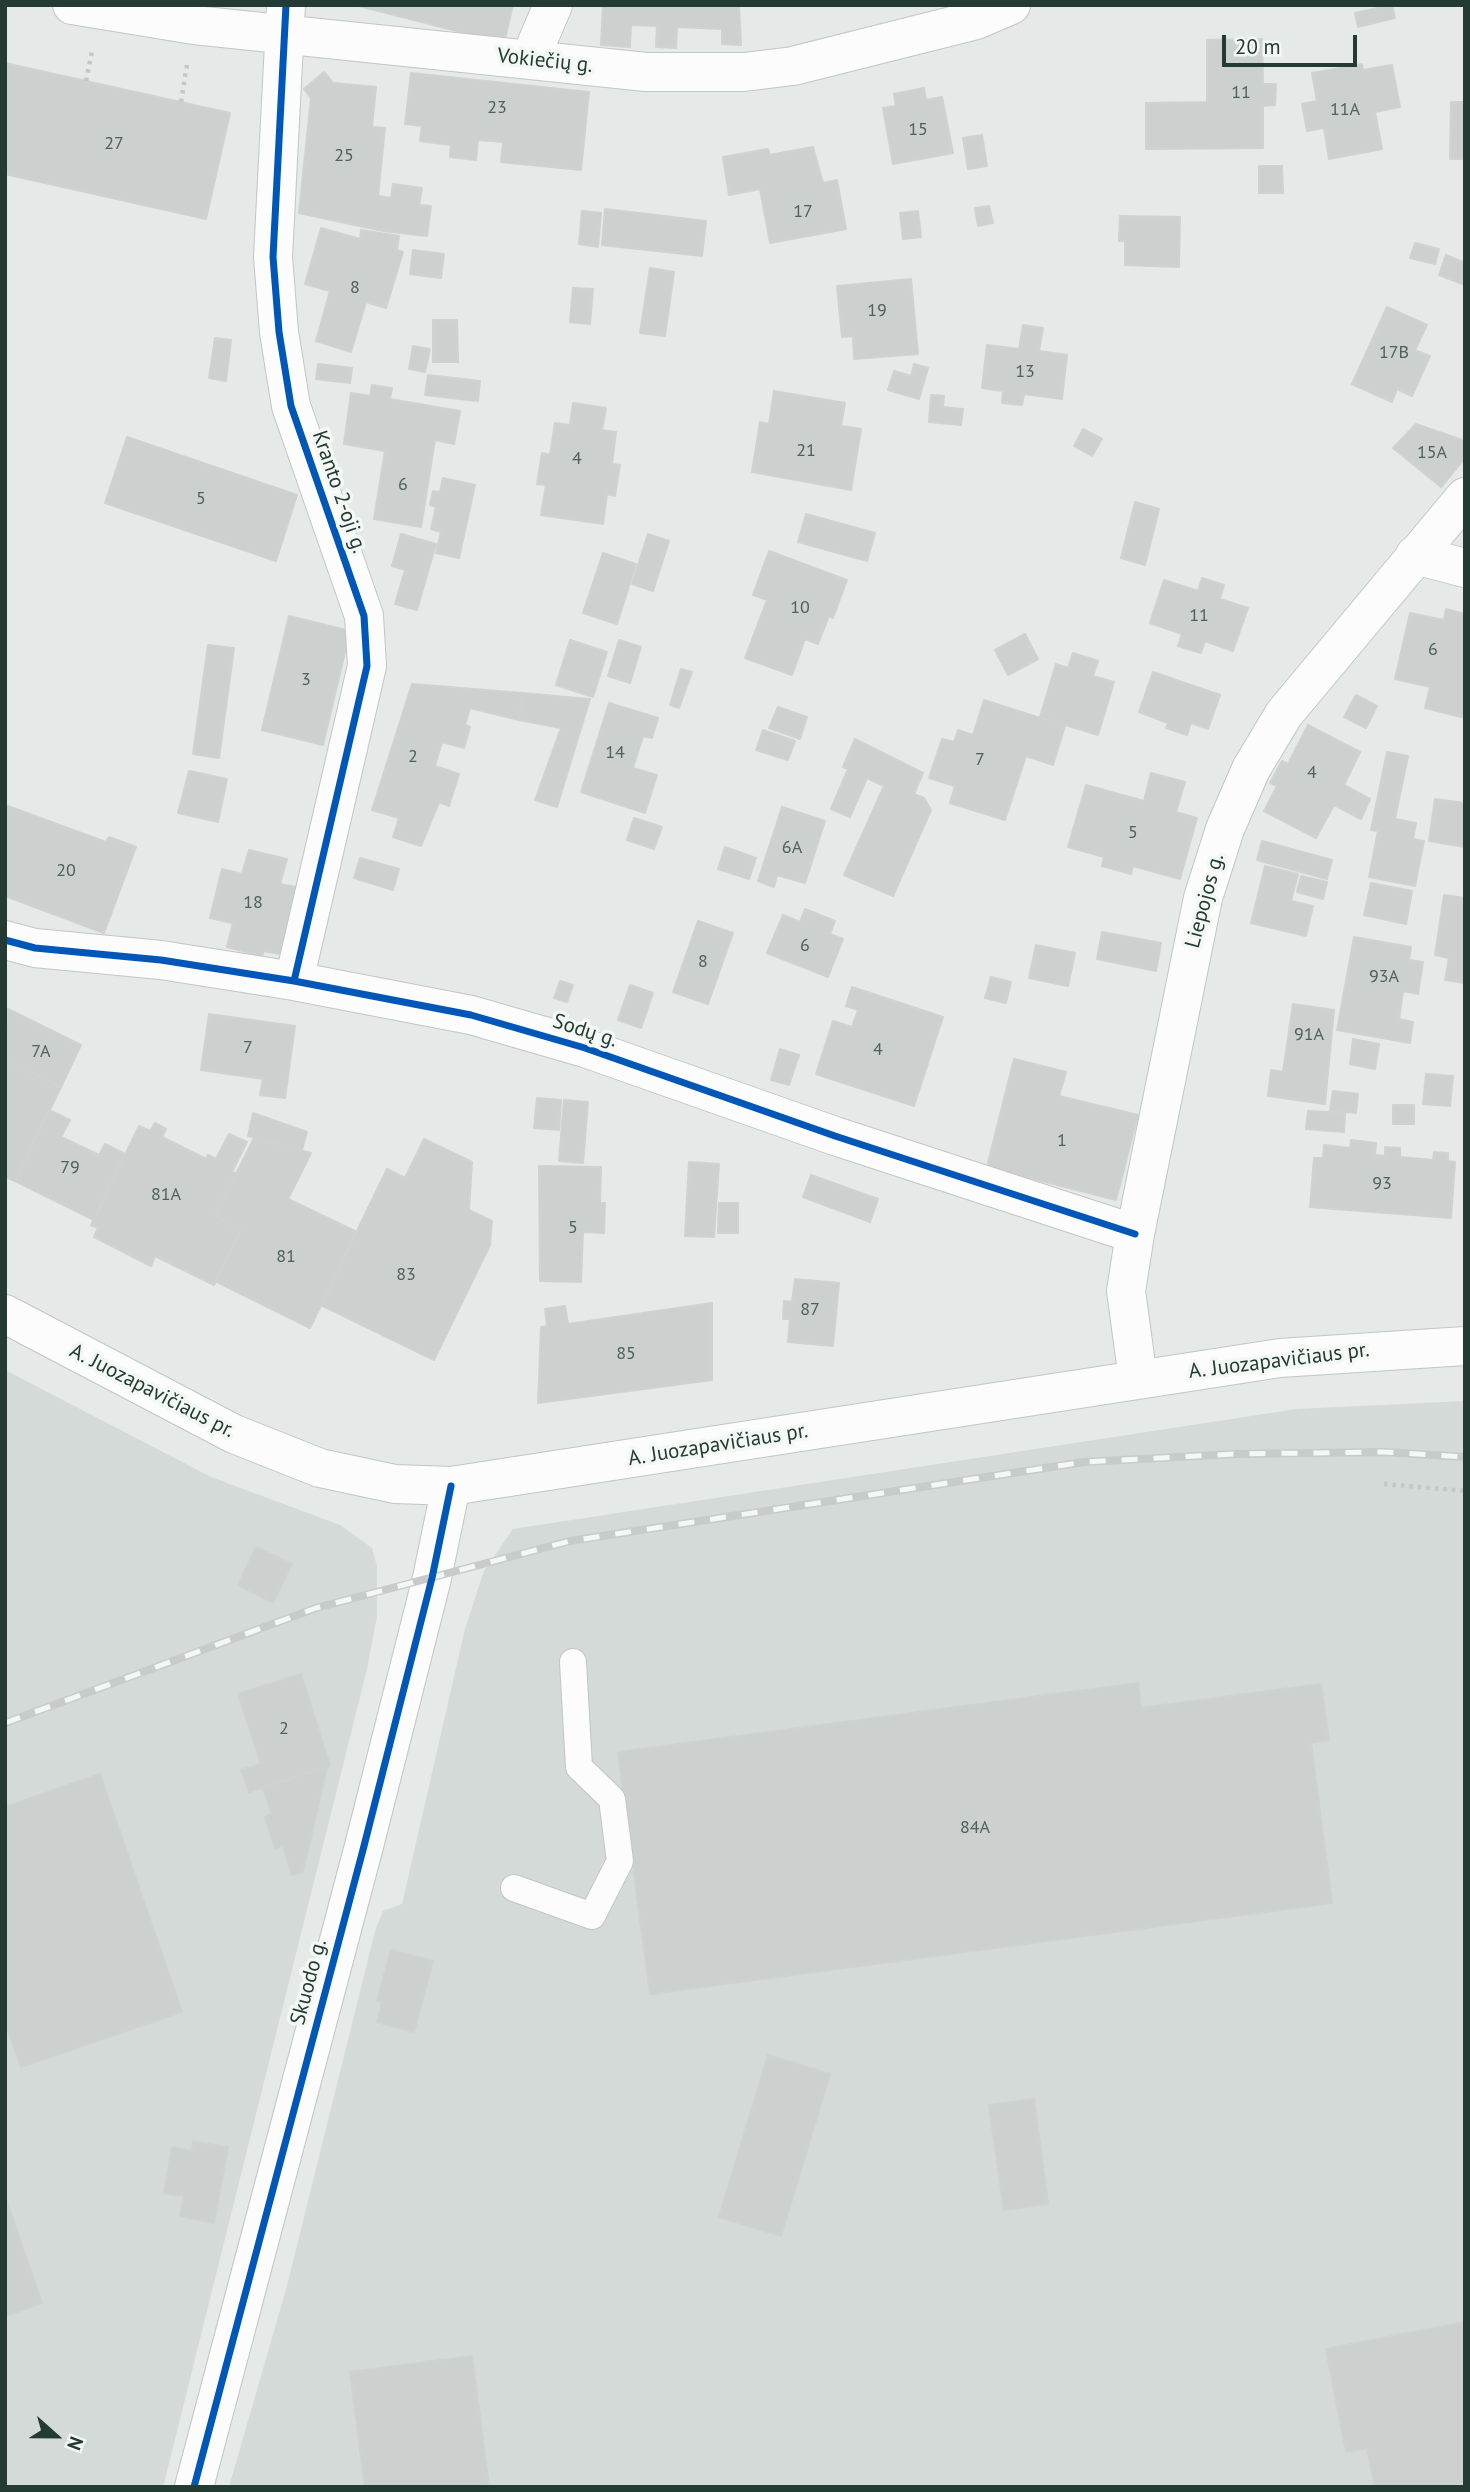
<!DOCTYPE html>
<meta charset="utf-8">
<style>
body{margin:0}
#map{position:relative;width:1470px;height:2492px;overflow:hidden;background:#e5e9e7;font-family:"PT Sans",sans-serif}
canvas{display:block}
.frame{position:absolute;inset:0;border:7px solid #243b34;pointer-events:none}
.north{position:absolute;left:21px;top:2401px;width:70px;height:70px;-webkit-text-stroke:5px #f3f8f5;paint-order:stroke;rotate:111deg;font-size:19px;font-weight:700;line-height:28px;text-align:center;color:#243b34}
.north::after{content:'';display:block;margin:auto;width:24px;height:32px;background:#243b34;clip-path:polygon(50% 0,100% 100%,50% 72%,0 100%)}
.scale{position:absolute;left:1222px;top:35px;width:135px;height:32px;box-sizing:border-box;border:4px solid #243b34;border-top:0;padding-left:9px;font-size:21px;line-height:24px;white-space:nowrap;color:#243b34;-webkit-text-stroke:5px #f3f8f5;paint-order:stroke}
</style>
<div id="map">
<canvas width="1470" height="2492"></canvas>
<div class="frame"></div>
<div class="north">N</div>
<div class="scale">20 m</div>
</div>
<script>
const c = document.querySelector('canvas').getContext('2d');
c.lineJoin = 'round';
function fill(path, color) { c.fillStyle = color; c.fill(path, 'evenodd'); }
function strokePath(path, color, width, dash) { c.strokeStyle = color; c.lineWidth = width; c.lineCap = dash ? 'butt' : 'round'; c.setLineDash(dash || []); c.stroke(path); }
function label(font, color, halo, rows, align = 'center') {
  c.font = font + ' "PT Sans",sans-serif'; c.lineWidth = 7; c.setLineDash([]); c.textBaseline = 'middle'; c.strokeStyle = halo; c.fillStyle = color; for (const [text, x, y, turn = 0] of rows) {
    c.save(); c.translate(x, y); c.rotate((+turn || 0) * Math.PI / 180); c.textAlign = isNaN(turn) ? turn : align; if (halo) c.strokeText(text, 0, 0); c.fillText(text, 0, 0); c.restore();
  }
}
fill(new Path2D(`
 M 5,1370 L 211,1477 L 340,1525 L 372,1548 L 377,1566 L 377,1616 L 367,1669 L 163,2487 L 5,2487 Z
 M 1465,1401 L 1465,2487 L 229,2487 L 287,2286 L 375,1931 L 383,1911 L 402,1904 L 465,1629 L 484,1571 L 513,1529 L 1297,1409 Z`), '#d3dad7');
const building = new Path2D(`
 M 355,5 L 513,5 L 504,43 Z
 M 603,5 L 739,5 L 741,45 L 722,44 L 722,29 L 677,27 L 676,48 L 656,47 L 657,26 L 631,25 L 630,47 L 601,45 Z
 M 1392,5 L 1395,18 L 1358,27 L 1355,13 Z
 M 1262,39 L 1263,84 L 1276,84 L 1275,105 L 1263,106 L 1263,148 L 1146,149 L 1146,103 L 1207,102 L 1207,40 Z
 M 5,63 L 230,113 L 206,219 L 5,174 Z
 M 1362,64 L 1363,70 L 1392,65 L 1400,107 L 1375,112 L 1382,149 L 1329,159 L 1324,128 L 1307,131 L 1302,104 L 1317,101 L 1312,73 Z
 M 324,72 L 333,83 L 376,87 L 372,127 L 385,128 L 378,196 L 391,198 L 393,184 L 422,188 L 419,205 L 431,206 L 427,236 L 383,231 L 299,213 L 311,98 L 304,89 Z
 M 411,73 L 589,92 L 581,170 L 501,162 L 503,142 L 478,140 L 476,160 L 450,157 L 451,145 L 420,141 L 422,126 L 405,124 Z
 M 924,88 L 926,100 L 942,97 L 953,153 L 893,164 L 883,108 L 896,106 L 894,94 Z
 M 1451,102 L 1465,102 L 1465,169 L 1464,159 L 1450,159 Z
 M 982,135 L 987,166 L 968,169 L 963,138 Z
 M 813,147 L 823,183 L 837,180 L 846,229 L 770,243 L 760,189 L 729,195 L 723,157 L 768,149 L 770,155 Z
 M 1259,166 L 1282,166 L 1283,193 L 1259,193 Z
 M 989,206 L 993,223 L 978,226 L 975,208 Z
 M 605,209 L 706,221 L 702,256 L 602,245 Z
 M 582,211 L 601,213 L 598,247 L 579,244 Z
 M 918,211 L 921,237 L 903,239 L 900,213 Z
 M 1120,216 L 1180,217 L 1179,267 L 1125,265 L 1125,241 L 1119,241 Z
 M 321,228 L 360,239 L 361,230 L 399,236 L 397,250 L 403,252 L 386,308 L 366,302 L 351,352 L 316,341 L 330,291 L 305,284 Z
 M 1415,243 L 1439,249 L 1435,264 L 1410,258 Z
 M 413,250 L 444,254 L 441,278 L 410,274 Z
 M 1446,255 L 1465,263 L 1465,285 L 1439,275 Z
 M 650,268 L 674,272 L 665,336 L 640,333 Z
 M 911,279 L 918,354 L 854,359 L 853,336 L 842,337 L 837,286 Z
 M 573,288 L 593,289 L 590,324 L 570,322 Z
 M 1387,307 L 1427,325 L 1415,350 L 1430,356 L 1412,396 L 1397,389 L 1392,402 L 1352,384 Z
 M 433,320 L 457,320 L 458,362 L 433,362 Z
 M 1023,325 L 1043,328 L 1039,351 L 1067,355 L 1062,399 L 1024,394 L 1022,405 L 1002,403 L 1003,391 L 982,388 L 987,345 L 1019,349 Z
 M 215,338 L 231,340 L 226,381 L 209,378 Z
 M 413,346 L 430,349 L 425,372 L 409,369 Z
 M 318,364 L 352,368 L 350,383 L 316,379 Z
 M 914,364 L 928,368 L 919,399 L 888,390 L 894,371 L 911,376 Z
 M 428,375 L 480,381 L 478,401 L 425,395 Z
 M 372,385 L 392,388 L 390,399 L 460,411 L 454,444 L 435,440 L 421,527 L 374,519 L 385,451 L 344,444 L 351,393 L 370,396 Z
 M 774,391 L 845,403 L 841,426 L 861,429 L 851,490 L 752,472 L 760,422 L 769,424 Z
 M 931,395 L 944,396 L 943,407 L 963,409 L 961,425 L 929,422 Z
 M 573,403 L 606,408 L 602,430 L 616,432 L 612,464 L 620,465 L 615,496 L 607,494 L 603,524 L 541,515 L 546,485 L 537,484 L 542,453 L 550,455 L 555,423 L 570,425 Z
 M 1416,424 L 1465,441 L 1465,458 L 1441,487 L 1393,448 Z
 M 1083,429 L 1102,439 L 1092,456 L 1074,446 Z
 M 127,437 L 297,495 L 276,561 L 105,503 Z
 M 443,478 L 475,485 L 459,558 L 436,553 L 441,532 L 431,529 L 436,507 L 430,505 L 433,491 L 440,492 Z
 M 1135,502 L 1159,509 L 1145,565 L 1121,558 Z
 M 806,514 L 875,533 L 867,561 L 798,542 Z
 M 401,534 L 436,544 L 417,610 L 395,604 L 405,570 L 392,566 Z
 M 648,534 L 669,541 L 653,591 L 632,584 Z
 M 769,551 L 847,580 L 833,618 L 829,616 L 818,644 L 805,639 L 792,675 L 745,658 L 767,600 L 753,595 Z
 M 603,553 L 636,564 L 617,624 L 583,613 Z
 M 1202,578 L 1224,585 L 1220,599 L 1248,608 L 1233,651 L 1205,641 L 1201,653 L 1178,646 L 1182,634 L 1150,623 L 1164,580 L 1198,591 Z
 M 1446,609 L 1465,614 L 1465,718 L 1425,708 L 1430,687 L 1395,679 L 1410,613 L 1444,620 Z
 M 289,616 L 350,631 L 323,745 L 262,730 Z
 M 1025,634 L 1038,659 L 1008,675 L 995,650 Z
 M 570,640 L 607,652 L 593,697 L 556,685 Z
 M 619,640 L 641,647 L 630,683 L 608,676 Z
 M 208,645 L 234,648 L 219,758 L 193,754 Z
 M 1073,653 L 1098,661 L 1093,676 L 1114,682 L 1098,735 L 1040,717 L 1056,664 L 1068,668 Z
 M 681,669 L 692,672 L 679,708 L 670,705 Z
 M 1153,672 L 1220,695 L 1208,729 L 1191,723 L 1187,735 L 1166,728 L 1168,723 L 1139,712 Z
 M 412,684 L 522,693 L 519,720 L 470,708 L 465,725 L 470,727 L 464,748 L 442,742 L 435,766 L 459,774 L 449,806 L 439,802 L 421,846 L 393,837 L 399,818 L 372,810 Z
 M 522,693 L 590,699 L 557,807 L 535,800 L 561,728 L 519,720 Z
 M 1356,695 L 1377,706 L 1366,728 L 1344,717 Z
 M 984,700 L 1065,726 L 1053,765 L 1026,756 L 1005,820 L 950,803 L 955,786 L 929,778 L 942,739 L 954,742 L 958,730 L 973,735 Z
 M 609,703 L 658,718 L 652,738 L 643,736 L 633,768 L 657,775 L 645,813 L 581,792 Z
 M 778,707 L 807,717 L 800,739 L 769,728 Z
 M 1308,725 L 1360,752 L 1344,785 L 1370,799 L 1361,819 L 1334,805 L 1316,838 L 1264,811 L 1277,786 L 1270,783 L 1282,761 L 1288,764 Z
 M 763,730 L 795,741 L 788,760 L 756,750 Z
 M 855,739 L 923,773 L 914,794 L 924,798 L 931,810 L 893,896 L 844,875 L 884,786 L 867,778 L 850,817 L 831,809 L 848,769 L 843,767 Z
 M 1387,752 L 1408,756 L 1395,819 L 1416,823 L 1413,839 L 1424,841 L 1415,886 L 1369,877 L 1378,831 L 1371,830 Z
 M 189,771 L 227,779 L 218,822 L 178,813 Z
 M 1151,773 L 1185,782 L 1176,812 L 1197,818 L 1180,879 L 1133,866 L 1131,874 L 1102,866 L 1104,857 L 1068,847 L 1086,785 L 1144,801 Z
 M 1435,799 L 1465,803 L 1465,847 L 1429,841 Z
 M 5,805 L 106,842 L 109,837 L 136,847 L 104,933 L 5,896 Z
 M 782,807 L 825,821 L 805,883 L 777,875 L 774,887 L 758,881 Z
 M 634,818 L 662,827 L 654,849 L 627,840 Z
 M 1262,841 L 1332,860 L 1327,879 L 1257,860 Z
 M 725,847 L 756,858 L 749,879 L 718,869 Z
 M 249,850 L 287,859 L 280,884 L 296,887 L 280,954 L 264,951 L 262,956 L 227,947 L 233,923 L 210,918 L 222,869 L 242,874 Z
 M 360,858 L 399,869 L 393,890 L 354,878 Z
 M 1265,866 L 1298,874 L 1291,901 L 1313,906 L 1306,936 L 1251,923 Z
 M 1301,876 L 1327,882 L 1323,899 L 1297,892 Z
 M 1371,883 L 1412,891 L 1406,924 L 1364,915 Z
 M 1444,895 L 1465,898 L 1465,983 L 1445,980 L 1449,958 L 1435,955 Z
 M 805,909 L 835,921 L 830,934 L 843,939 L 828,977 L 767,953 L 783,915 L 800,922 Z
 M 698,921 L 733,933 L 708,1004 L 673,992 Z
 M 1102,932 L 1161,943 L 1156,971 L 1097,959 Z
 M 1354,937 L 1411,947 L 1409,960 L 1423,962 L 1418,994 L 1403,991 L 1399,1019 L 1413,1022 L 1410,1043 L 1337,1030 Z
 M 1036,945 L 1075,953 L 1068,986 L 1029,978 Z
 M 991,977 L 1011,982 L 1006,1003 L 985,998 Z
 M 560,981 L 573,985 L 567,1002 L 554,998 Z
 M 630,985 L 653,993 L 641,1028 L 618,1020 Z
 M 852,987 L 943,1017 L 914,1106 L 816,1074 L 833,1021 L 852,1027 L 858,1010 L 846,1006 Z
 M 1293,1004 L 1334,1010 L 1325,1104 L 1268,1096 L 1271,1070 L 1283,1072 Z
 M 8,1009 L 81,1045 L 61,1087 L 5,1060 Z
 M 209,1014 L 295,1026 L 285,1098 L 260,1095 L 263,1079 L 201,1070 Z
 M 1353,1039 L 1379,1044 L 1375,1069 L 1350,1064 Z
 M 780,1049 L 799,1055 L 789,1085 L 771,1080 Z
 M 1014,1059 L 1066,1072 L 1059,1096 L 1138,1115 L 1116,1200 L 987,1167 Z
 M 5,1060 L 61,1087 L 15,1181 L 5,1177 Z
 M 1426,1074 L 1453,1076 L 1450,1106 L 1423,1104 Z
 M 1333,1091 L 1358,1094 L 1356,1113 L 1330,1110 Z
 M 537,1098 L 561,1100 L 559,1130 L 534,1128 Z
 M 564,1100 L 588,1102 L 583,1163 L 559,1161 Z
 M 1393,1105 L 1414,1105 L 1414,1124 L 1393,1124 Z
 M 49,1110 L 70,1120 L 61,1137 L 99,1155 L 105,1144 L 125,1154 L 94,1220 L 15,1181 Z
 M 1308,1111 L 1345,1113 L 1344,1132 L 1306,1129 Z
 M 253,1113 L 307,1132 L 302,1150 L 248,1136 Z
 M 155,1123 L 166,1129 L 162,1137 L 206,1159 L 208,1155 L 216,1159 L 229,1134 L 247,1142 L 232,1172 L 236,1174 L 215,1216 L 241,1229 L 214,1285 L 155,1256 L 151,1266 L 94,1237 L 98,1228 L 91,1225 L 139,1126 L 150,1131 Z
 M 254,1138 L 311,1153 L 288,1199 L 357,1232 L 310,1328 L 215,1281 L 241,1229 L 215,1216 Z
 M 424,1139 L 472,1162 L 469,1210 L 492,1221 L 490,1245 L 434,1360 L 321,1305 L 387,1169 L 405,1178 Z
 M 1351,1140 L 1376,1143 L 1375,1155 L 1385,1156 L 1385,1147 L 1400,1148 L 1400,1157 L 1433,1160 L 1434,1152 L 1448,1153 L 1448,1161 L 1455,1162 L 1451,1218 L 1310,1207 L 1314,1158 L 1323,1158 L 1324,1145 L 1350,1148 Z
 M 689,1162 L 719,1164 L 714,1237 L 685,1236 Z
 M 539,1166 L 601,1167 L 600,1203 L 605,1203 L 604,1233 L 583,1232 L 581,1282 L 540,1281 Z
 M 811,1175 L 878,1199 L 870,1222 L 803,1197 Z
 M 719,1203 L 738,1203 L 738,1233 L 718,1233 Z
 M 795,1279 L 839,1283 L 833,1346 L 788,1342 L 790,1319 L 783,1319 L 784,1301 L 792,1302 Z
 M 712,1303 L 712,1380 L 538,1403 L 541,1327 L 547,1326 L 545,1309 L 565,1306 L 568,1324 Z
 M 256,1547 L 292,1564 L 273,1603 L 238,1585 Z
 M 301,1674 L 330,1766 L 249,1792 L 241,1770 L 261,1764 L 238,1694 Z
 M 1138,1683 L 1141,1708 L 1321,1684 L 1329,1740 L 1311,1743 L 1332,1903 L 650,1994 L 618,1752 Z
 M 327,1767 L 303,1872 L 292,1875 L 283,1846 L 275,1848 L 265,1817 L 272,1814 L 263,1788 Z
 M 100,1774 L 182,2012 L 21,2067 L 5,2023 L 5,1807 Z
 M 391,1950 L 433,1961 L 414,2032 L 377,2022 L 382,2002 L 377,2001 Z
 M 768,2055 L 830,2074 L 781,2236 L 719,2217 Z
 M 1034,2099 L 1048,2204 L 1004,2210 L 989,2105 Z
 M 193,2142 L 228,2147 L 214,2223 L 180,2216 L 184,2196 L 164,2193 L 172,2147 L 192,2151 Z
 M 5,2196 L 42,2303 L 5,2316 Z
 M 1465,2322 L 1465,2487 L 1375,2487 L 1367,2448 L 1346,2452 L 1326,2349 Z
 M 472,2356 L 489,2487 L 365,2487 L 350,2372 Z`);
fill(building, '#ccd0ce');
strokePath(building, '#ced2d0', 2);
const service = new Path2D(`
 M 514,1888 L 592,1916 L 620,1861 L 612,1799 L 579,1767 L 573,1662`);
const minor = new Path2D(`
 M 72,5 L 194,25 L 646,72 L 744,72 L 793,66 L 976,20 L 1011,5
 M 286,5 L 273,257 L 279,332 L 291,406 L 364,616 L 367,666 L 294,981
 M 530,59 L 553,5
 M 1415,555 L 1465,568
 M 5,940 L 35,948 L 161,960 L 294,981 L 471,1015 L 585,1048 L 835,1136 L 1135,1234
 M 1138,1379 L 1126,1291 L 1135,1234 L 1203,898 L 1225,829 L 1251,769 L 1284,714 L 1465,497
 M 194,2487 L 364,1846 L 432,1578 L 451,1486`);
const secondary = new Path2D(`
 M 5,1314 L 234,1434 L 320,1468 L 395,1484 L 451,1486 L 1280,1358 L 1465,1346`);
strokePath(service, '#c2c6c4', 28);
strokePath(minor, '#c2c6c4', 40);
strokePath(secondary, '#c0c7c4', 40);
strokePath(new Path2D(`
 M 86,81 L 92,51
 M 181,102 L 187,65
 M 1384,1484 L 1465,1491`), '#c2c9c5', 4.5, [3.5, 5]);
strokePath(service, '#fbfcfb', 26);
strokePath(minor, '#fbfcfb', 38);
strokePath(secondary, '#fbfcfb', 38);
const rail = new Path2D(`
 M 5,1723 L 316,1608 L 570,1541 L 1084,1462 L 1234,1454 L 1384,1452 L 1465,1457`);
strokePath(rail, '#c7cbc9', 8);
strokePath(rail, '#f3f8f5', 5, [16]);
strokePath(new Path2D(`
 M 286,5 L 273,257 L 279,332 L 291,406 L 364,616 L 367,666 L 294,981
 M 5,940 L 35,948 L 161,960 L 294,981 L 471,1015 L 585,1048 L 835,1136 L 1135,1234
 M 194,2487 L 364,1846 L 432,1578 L 451,1486`), '#0057b8', 7);
label('18px', '#4f615b', null, [
 ["11",1241,93],
 ["23",497,108],
 ["11A",1345,110],
 ["15",918,130],
 ["27",114,144],
 ["25",344,156],
 ["17",803,212],
 ["8",355,288],
 ["19",877,311],
 ["17B",1394,353],
 ["13",1025,372],
 ["21",806,451],
 ["15A",1432,453],
 ["4",577,459],
 ["6",403,485],
 ["5",201,499],
 ["10",800,608],
 ["11",1199,616],
 ["6",1433,650],
 ["3",306,680],
 ["14",615,753],
 ["2",413,757],
 ["7",980,760],
 ["4",1312,773],
 ["5",1133,833],
 ["6A",792,848],
 ["20",66,871],
 ["18",253,903],
 ["6",805,946],
 ["8",703,962],
 ["93A",1384,977],
 ["91A",1309,1035],
 ["7",248,1048],
 ["4",878,1050],
 ["7A",41,1052],
 ["1",1062,1141],
 ["79",70,1168],
 ["93",1382,1184],
 ["81A",166,1195],
 ["5",573,1228],
 ["81",286,1257],
 ["83",406,1275],
 ["87",810,1310],
 ["85",626,1354],
 ["2",284,1729],
 ["84A",975,1828]
]);
label('21px', '#243b34', '#f3f8f5', [
 ["Vokiečių g.",545,61,6],
 ["Kranto 2-oji g.",339,492,71],
 ["Liepojos g.",1205,901,-75],
 ["Sodų g.",585,1031,18],
 ["A. Juozapavičiaus pr.",1279,1361,-7],
 ["A. Juozapavičiaus pr.",152,1391,27],
 ["A. Juozapavičiaus pr.",718,1445,-9],
 ["Skuodo g.",309,1982,-75]
]);
</script>
